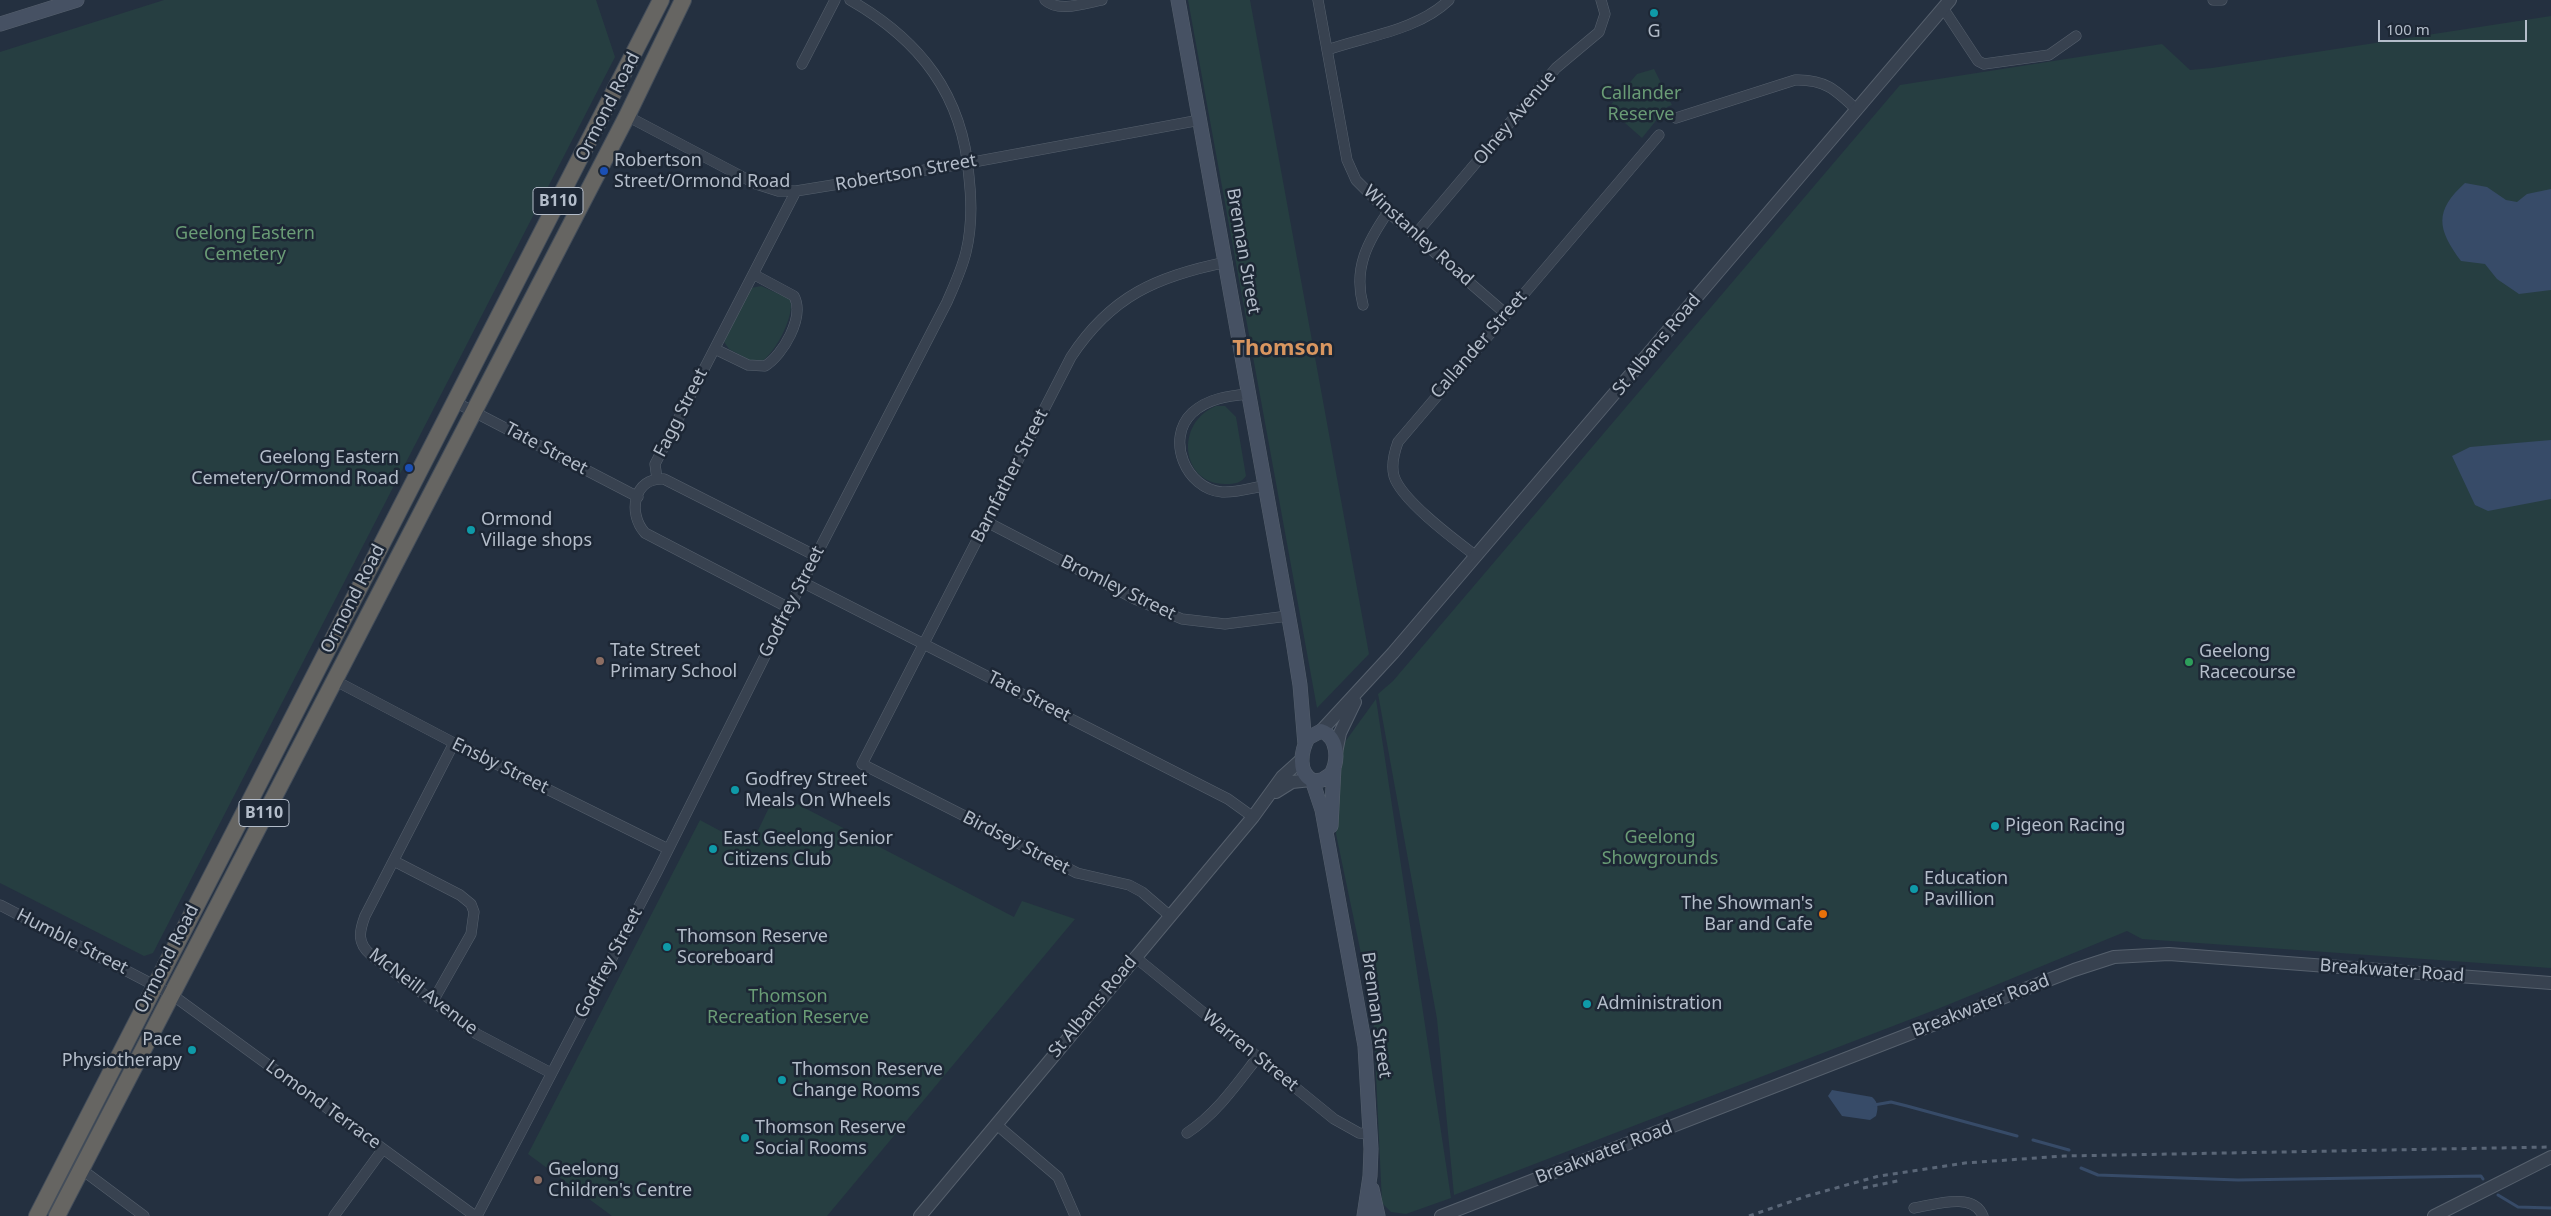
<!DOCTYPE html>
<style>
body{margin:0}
#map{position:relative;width:2551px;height:1216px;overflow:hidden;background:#243040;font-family:"Noto Sans",sans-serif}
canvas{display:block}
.scale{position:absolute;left:2378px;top:20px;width:149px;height:22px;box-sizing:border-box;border:2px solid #b4bdca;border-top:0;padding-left:6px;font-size:15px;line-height:18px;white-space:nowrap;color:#b4bdca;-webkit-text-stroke:4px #1d2735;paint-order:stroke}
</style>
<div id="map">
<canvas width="2551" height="1216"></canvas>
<div class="scale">100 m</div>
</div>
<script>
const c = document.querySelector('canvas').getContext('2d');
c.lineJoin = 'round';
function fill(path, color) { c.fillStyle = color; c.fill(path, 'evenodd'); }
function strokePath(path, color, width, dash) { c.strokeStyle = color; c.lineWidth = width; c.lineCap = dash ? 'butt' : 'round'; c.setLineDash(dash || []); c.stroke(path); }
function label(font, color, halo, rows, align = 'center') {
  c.font = font + ' "Noto Sans",sans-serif'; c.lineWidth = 5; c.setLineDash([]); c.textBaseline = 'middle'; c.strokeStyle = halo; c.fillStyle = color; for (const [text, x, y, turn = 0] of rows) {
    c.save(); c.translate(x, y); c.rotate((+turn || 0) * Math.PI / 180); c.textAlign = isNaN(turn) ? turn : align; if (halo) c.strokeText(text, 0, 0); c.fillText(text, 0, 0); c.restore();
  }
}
fill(new Path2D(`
 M 164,0 L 596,0 L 615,57 L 153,953 L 144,956 L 0,883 L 0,52 Z
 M 1188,0 L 1250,0 L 1369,654 L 1317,708 Z
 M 2551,16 L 2551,968 L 2142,939 L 2127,931 L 1945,1006 L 1454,1195 L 1437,1019 L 1378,694 L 1393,681 L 1900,85 L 2162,44 L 2190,70 L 2212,68 Z
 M 1654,69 L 1672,105 L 1667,107 L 1642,138 L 1608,108 L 1637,74 Z
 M 761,286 L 790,299 C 796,315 773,359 757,364 L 729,349 L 724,342 L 751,288 Z
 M 1216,406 L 1225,406 L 1236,417 L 1246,476 C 1241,483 1235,484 1226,484 C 1181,485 1174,423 1216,406 Z
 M 1376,699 L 1451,1198 L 1406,1214 L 1391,1212 L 1382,1203 L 1373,1011 L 1336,834 L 1342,746 Z
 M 776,793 L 1014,917 L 1022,901 L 1075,919 L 827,1216 L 612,1216 L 528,1154 L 700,820 L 750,847 Z`), '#263e41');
fill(new Path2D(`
 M 2465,183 L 2487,187 L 2506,200 L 2517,202 L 2527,194 L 2551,189 L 2551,290 L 2519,294 L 2497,279 L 2485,264 L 2461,261 C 2437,229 2434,211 2465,183 Z
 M 2551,440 L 2551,499 L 2488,511 L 2475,505 L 2452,456 L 2470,447 Z
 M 1832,1090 L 1872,1097 C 1879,1103 1878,1109 1876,1116 L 1870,1120 L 1842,1116 L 1828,1096 Z`), '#374b68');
strokePath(new Path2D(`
 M 1874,1105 L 1891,1102 L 1907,1106 L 2017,1136
 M 2033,1140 L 2069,1150
 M 2081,1168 L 2098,1175 L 2238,1180 L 2481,1176 L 2483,1179
 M 2498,1195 L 2518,1207 L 2551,1208`), '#374b68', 3);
const minor = new Path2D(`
 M 1045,0 C 1059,13 1085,3 1102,0
 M 1318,0 L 1347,160 L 1356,180 L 1388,212 L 1506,314
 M 2213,0 L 2222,0
 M 1943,8 L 1978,61 L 1984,64 L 2049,55 L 2076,36
 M 1327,50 C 1367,36 1418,30 1449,0
 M 802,64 L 835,0
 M 627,116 L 756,184 L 778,191 L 796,191 L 968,163 L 1200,120
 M 1676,118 L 1795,80 C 1825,79 1836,90 1857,110
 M 1415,235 L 1556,68 L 1599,32 L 1605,14 L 1601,0
 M 1363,305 C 1353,268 1368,241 1388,212
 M 715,349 L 748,365 L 765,366 C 783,355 805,317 794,296 L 753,274
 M 1249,394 C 1229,396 1208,398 1192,413 C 1165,439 1186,489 1222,492 C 1236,493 1250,488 1264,486
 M 455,402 L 638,497
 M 657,479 L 655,464 L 796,191
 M 987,522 L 1137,600 L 1182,619 L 1225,624 L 1288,616
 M 1476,556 C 1455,540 1401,500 1394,476 C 1391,465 1394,453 1398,442 L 1659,135
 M 802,582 L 1228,799 L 1253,817
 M 789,608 L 645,533 C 627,513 634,477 664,479 L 816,556
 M 334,680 L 454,743 L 668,849
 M 454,743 L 365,916 C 359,932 357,943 371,955 L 477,1034 L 551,1073
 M 394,861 L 460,895 L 471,904 L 474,912 L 471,934 L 433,1001
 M 0,905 L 171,994 L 475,1216
 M 1170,916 L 1142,892 L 1129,885 L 1077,873 L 862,764 L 1071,357 C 1111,296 1157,276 1227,262
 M 1135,957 L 1334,1119 L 1359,1133 L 1371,1134
 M 997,1125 L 1058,1177 L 1075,1216
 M 1187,1133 C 1216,1114 1236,1085 1257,1058
 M 81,1169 L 144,1216
 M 1914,1208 C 1934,1205 1973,1191 1983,1216
 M 334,1216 L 383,1149
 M 477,1216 L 657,872 L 789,608 L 947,302 C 954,286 962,269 966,252 C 972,227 972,203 969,177 C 963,95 920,40 850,0`);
const tertiary = new Path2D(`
 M 1321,731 L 1393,653 L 1950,0
 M 1336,753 L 1340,733 L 1355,702
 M 1276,792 L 1292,782 L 1311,780
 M 920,1216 L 1253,817 L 1282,777 L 1302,759
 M 1441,1216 L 2074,970 L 2114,957 L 2169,954 L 2551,983
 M 2434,1216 L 2551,1157`);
const secondary = new Path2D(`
 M 1178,0 L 1293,641 L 1300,685 L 1305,745
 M 0,24 L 77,0
 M 1321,731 C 1338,737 1339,760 1331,774 L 1322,780 L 1314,781 C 1297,774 1301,751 1308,738 Z
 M 1312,780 L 1322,810 L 1365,1046 L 1371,1149 L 1370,1176 L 1364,1216
 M 1331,826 L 1334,767
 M 1372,1189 L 1378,1216`);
const trunk = new Path2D(`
 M 37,1216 L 661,0
 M 57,1216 L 627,116 L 683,0`);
strokePath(minor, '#56606d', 11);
strokePath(tertiary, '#56606d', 14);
strokePath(secondary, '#56606d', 15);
strokePath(trunk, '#434d5a', 18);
strokePath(minor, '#384250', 10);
strokePath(tertiary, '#384250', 12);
strokePath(secondary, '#465163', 14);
strokePath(trunk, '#666562', 16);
strokePath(new Path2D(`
 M 1863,1188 L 1902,1180
 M 1749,1216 L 1807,1196 L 1879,1176 L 1965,1163 L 2064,1156 L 2551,1147`), '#5a6677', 3, [5, 5]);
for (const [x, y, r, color] of [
 [1654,13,5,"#0f9aa8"],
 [604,171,5,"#1a4fb4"],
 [409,468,5,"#1a4fb4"],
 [471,530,5,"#0f9aa8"],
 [600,661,5,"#8d6e63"],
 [2189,662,5,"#2e9e5b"],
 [735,790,5,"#0f9aa8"],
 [1995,826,5,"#0f9aa8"],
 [713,849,5,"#0f9aa8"],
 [1914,889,5,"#0f9aa8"],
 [1823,914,5,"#e8710a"],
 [667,947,5,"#0f9aa8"],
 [1587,1004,5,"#0f9aa8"],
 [192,1050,5,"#0f9aa8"],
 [782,1080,5,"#0f9aa8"],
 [745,1138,5,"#0f9aa8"],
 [538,1180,5,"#8d6e63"]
]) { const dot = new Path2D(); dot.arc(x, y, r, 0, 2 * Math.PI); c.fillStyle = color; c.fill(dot); strokePath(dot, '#1d2735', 2); }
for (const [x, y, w] of [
 [558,201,50],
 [264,813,50]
]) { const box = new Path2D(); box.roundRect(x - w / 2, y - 13.5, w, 27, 4); c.fillStyle = '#1d2735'; c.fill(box); strokePath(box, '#b4bdca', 1); }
label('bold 16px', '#b4bdca', null, [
 ["B110",558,201],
 ["B110",264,813]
]);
label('18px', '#b4bdca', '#1d2735', [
 ["G",1654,32,"center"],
 ["Robertson",614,161],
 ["Street/Ormond Road",614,182],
 ["Geelong Eastern",399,458,"right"],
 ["Cemetery/Ormond Road",399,479,"right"],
 ["Ormond",481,520],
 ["Village shops",481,541],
 ["Tate Street",610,651],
 ["Primary School",610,672],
 ["Geelong",2199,652],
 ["Racecourse",2199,673],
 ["Godfrey Street",745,780],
 ["Meals On Wheels",745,801],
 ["Pigeon Racing",2005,826],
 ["East Geelong Senior",723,839],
 ["Citizens Club",723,860],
 ["Education",1924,879],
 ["Pavillion",1924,900],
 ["The Showman's",1813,904,"right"],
 ["Bar and Cafe",1813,925,"right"],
 ["Thomson Reserve",677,937],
 ["Scoreboard",677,958],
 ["Administration",1597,1004],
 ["Pace",182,1040,"right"],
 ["Physiotherapy",182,1061,"right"],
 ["Thomson Reserve",792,1070],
 ["Change Rooms",792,1091],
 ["Thomson Reserve",755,1128],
 ["Social Rooms",755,1149],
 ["Geelong",548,1170],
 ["Children's Centre",548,1191]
], 'left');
label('18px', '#6a9c76', '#1d2735', [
 ["Callander",1641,94],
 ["Reserve",1641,115],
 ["Geelong Eastern",245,234],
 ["Cemetery",245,255],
 ["Geelong",1660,838],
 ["Showgrounds",1660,859],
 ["Thomson",788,997],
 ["Recreation Reserve",788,1018]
]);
label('18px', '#b4bdca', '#1d2735', [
 ["Ormond Road",608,107,-63],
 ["Olney Avenue",1515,118,-50],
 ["Robertson Street",906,173,-10],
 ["Winstanley Road",1418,236,42],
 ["Brennan Street",1243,251,80],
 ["Callander Street",1479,345,-49],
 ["St Albans Road",1657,345,-50],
 ["Fagg Street",681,413,-63],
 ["Tate Street",546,449,28],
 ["Barnfather Street",1010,476,-63],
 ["Bromley Street",1118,588,26],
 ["Ormond Road",353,599,-63],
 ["Godfrey Street",792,602,-63],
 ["Tate Street",1029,697,27],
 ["Ensby Street",500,766,26],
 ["Birdsey Street",1016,843,27],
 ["Humble Street",72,942,27],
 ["Ormond Road",167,959,-63],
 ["Godfrey Street",609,963,-62],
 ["Breakwater Road",2392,971,4],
 ["McNeill Avenue",423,992,37],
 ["Breakwater Road",1981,1006,-21],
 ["St Albans Road",1093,1007,-50],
 ["Brennan Street",1376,1015,82],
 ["Warren Street",1250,1051,39],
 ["Lomond Terrace",323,1105,36],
 ["Breakwater Road",1604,1153,-21]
]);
label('bold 22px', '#d99660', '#1d2735', [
 ["Thomson",1283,349]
]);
</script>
